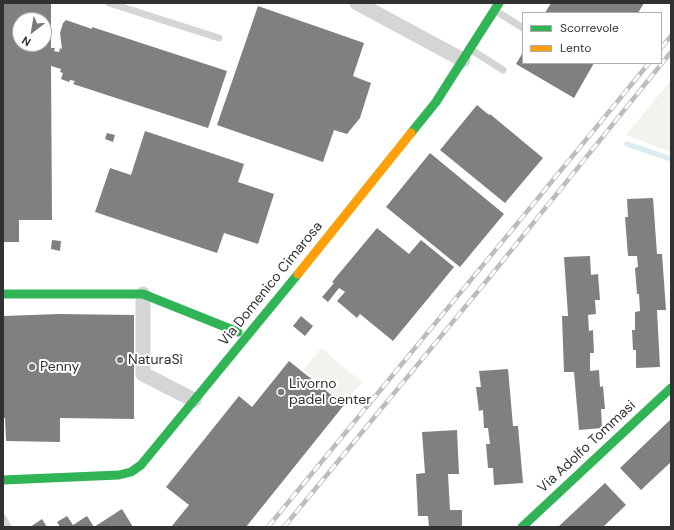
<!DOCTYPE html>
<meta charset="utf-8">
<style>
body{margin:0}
#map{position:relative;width:674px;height:530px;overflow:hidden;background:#fff;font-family:"DM Sans",sans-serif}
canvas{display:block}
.frame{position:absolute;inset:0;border:4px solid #313131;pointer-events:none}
.legend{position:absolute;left:522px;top:12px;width:140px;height:52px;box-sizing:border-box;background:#fff;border:1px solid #adadad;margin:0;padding:5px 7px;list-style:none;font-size:12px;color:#313131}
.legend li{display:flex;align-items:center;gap:8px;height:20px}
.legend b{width:20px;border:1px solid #adadad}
.north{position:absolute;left:12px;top:12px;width:40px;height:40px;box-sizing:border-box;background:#fff;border:1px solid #adadad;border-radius:50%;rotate:211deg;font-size:11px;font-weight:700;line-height:16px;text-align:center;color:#313131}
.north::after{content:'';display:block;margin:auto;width:14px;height:18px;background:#797979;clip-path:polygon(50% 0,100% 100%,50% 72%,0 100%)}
</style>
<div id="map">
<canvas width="674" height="530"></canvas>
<div class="frame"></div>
<ul class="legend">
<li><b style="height:5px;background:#30b455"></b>Scorrevole</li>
<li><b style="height:5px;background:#ff9f0a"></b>Lento</li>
</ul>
<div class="north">N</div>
</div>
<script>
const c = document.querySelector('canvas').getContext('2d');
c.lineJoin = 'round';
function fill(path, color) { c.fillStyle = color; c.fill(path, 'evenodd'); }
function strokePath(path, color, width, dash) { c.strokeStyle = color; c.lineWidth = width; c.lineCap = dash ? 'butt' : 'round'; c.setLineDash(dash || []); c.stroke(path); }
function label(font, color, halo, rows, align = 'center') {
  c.font = font + ' "DM Sans",sans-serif'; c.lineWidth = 4; c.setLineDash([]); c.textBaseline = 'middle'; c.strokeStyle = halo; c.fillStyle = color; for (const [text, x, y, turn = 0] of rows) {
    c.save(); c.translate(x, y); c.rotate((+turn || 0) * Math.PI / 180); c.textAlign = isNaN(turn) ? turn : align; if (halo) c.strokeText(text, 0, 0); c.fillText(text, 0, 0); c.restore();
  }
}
fill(new Path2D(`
 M 671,80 L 671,152 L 626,135 Z
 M 321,348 L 362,382 L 344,403 L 303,370 Z`), '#f1f3ec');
strokePath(new Path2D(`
 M 627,144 L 671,159`), '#dbebf0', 5.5);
fill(new Path2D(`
 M 3,3 L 51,3 L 51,48 L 55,48 L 54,51 L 59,52 L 60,48 L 62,49 L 60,33 L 63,23 L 66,20 L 92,29 L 92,27 L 227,71 L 208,128 L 73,84 L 75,81 L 70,80 L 69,82 L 61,79 L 63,73 L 60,72 L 61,69 L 51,66 L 52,220 L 19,220 L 19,242 L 3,242 ZM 20,20 L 44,20 L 44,44 L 20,44 Z
 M 551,3 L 644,3 L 638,13 L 545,13 Z
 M 258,6 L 364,43 L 353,76 L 371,83 L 360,118 L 347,134 L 334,130 L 323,162 L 217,125 Z
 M 523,52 L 523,63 L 594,63 L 574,98 L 516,64 Z
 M 477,105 L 489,115 L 490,114 L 543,158 L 505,203 L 440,150 Z
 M 145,131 L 244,164 L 238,182 L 274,194 L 258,244 L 224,233 L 217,253 L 95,212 L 110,168 L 131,175 Z
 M 107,133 L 115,135 L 113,142 L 105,139 Z
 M 430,153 L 504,214 L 460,267 L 386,207 Z
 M 653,198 L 657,254 L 662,254 L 666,310 L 657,310 L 660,367 L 636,368 L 636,350 L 633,350 L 632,330 L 635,330 L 635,312 L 640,311 L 639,294 L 637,294 L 635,268 L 638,267 L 637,256 L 628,256 L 625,217 L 628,217 L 627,199 Z
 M 377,228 L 409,254 L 421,240 L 454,267 L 393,341 L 360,314 L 357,318 L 337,301 L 345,292 L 339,288 L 328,302 L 322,297 L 334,283 L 332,282 Z
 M 52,240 L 61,241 L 60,251 L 51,249 Z
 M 590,256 L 591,275 L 598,274 L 600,300 L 595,300 L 596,314 L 588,315 L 589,331 L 593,330 L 594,353 L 590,353 L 590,371 L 599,370 L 600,387 L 603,386 L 605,409 L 601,409 L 602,428 L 579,430 L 574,372 L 564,372 L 562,316 L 568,316 L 564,257 Z
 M 60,314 L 134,315 L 134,419 L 60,418 L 60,442 L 6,441 L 5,418 L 3,418 L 3,316 Z
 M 301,316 L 313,326 L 305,336 L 293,326 Z
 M 289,361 L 344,405 L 246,527 L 171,527 L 189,505 L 166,487 L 239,396 L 252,407 Z
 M 508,369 L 513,426 L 518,426 L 523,483 L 494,485 L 493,468 L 488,468 L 486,444 L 490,444 L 488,428 L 484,428 L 483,410 L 479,411 L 476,387 L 481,387 L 479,371 Z
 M 671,419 L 671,462 L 641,490 L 620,468 Z
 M 457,430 L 459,474 L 448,474 L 450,510 L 462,510 L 462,527 L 429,527 L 428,516 L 418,516 L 416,474 L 425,473 L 422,432 Z
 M 605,483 L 626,505 L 603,527 L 558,527 Z
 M 122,509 L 133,527 L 60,527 L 57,522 L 67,516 L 73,525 L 87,516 L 94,527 Z
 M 42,519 L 47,527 L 30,527 Z`), '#808080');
strokePath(new Path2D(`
 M 109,3 L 219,38
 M 496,11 L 523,28
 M 470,49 L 503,70
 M 3,518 L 8,527`), '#d5d5d5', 7);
strokePath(new Path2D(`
 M 357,3 L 463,60
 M 143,294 L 143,374 L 194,400`), '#d5d5d5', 15);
strokePath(new Path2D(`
 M 411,133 L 436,102 L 499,3
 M 3,294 L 143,294 L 238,332
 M 3,480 L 119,475 L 131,472 L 141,465 L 298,274
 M 522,527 L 671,388`), '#30b455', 9);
strokePath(new Path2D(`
 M 298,274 L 411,133`), '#ff9f0a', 9);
const rail = new Path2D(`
 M 661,48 L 671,36
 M 268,527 L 649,63
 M 284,527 L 493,273 L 671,52`);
strokePath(rail, '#bdbdbd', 4.5);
strokePath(rail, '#fff', 3, [9]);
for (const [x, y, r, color] of [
 [120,360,4,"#797979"],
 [32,367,4,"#797979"],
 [281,392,4,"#797979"]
]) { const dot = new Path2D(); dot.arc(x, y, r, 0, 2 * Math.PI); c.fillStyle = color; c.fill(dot); strokePath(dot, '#fff', 1.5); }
label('14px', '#313131', '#fff', [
 ["Via Domenico Cimarosa",271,284,-51],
 ["Via Adolfo Tommasi",587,447,-43]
]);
label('14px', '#313131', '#fff', [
 ["NaturaSì",128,360],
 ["Penny",40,367],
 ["Livorno",289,384],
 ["padel center",289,400]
], 'left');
</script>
